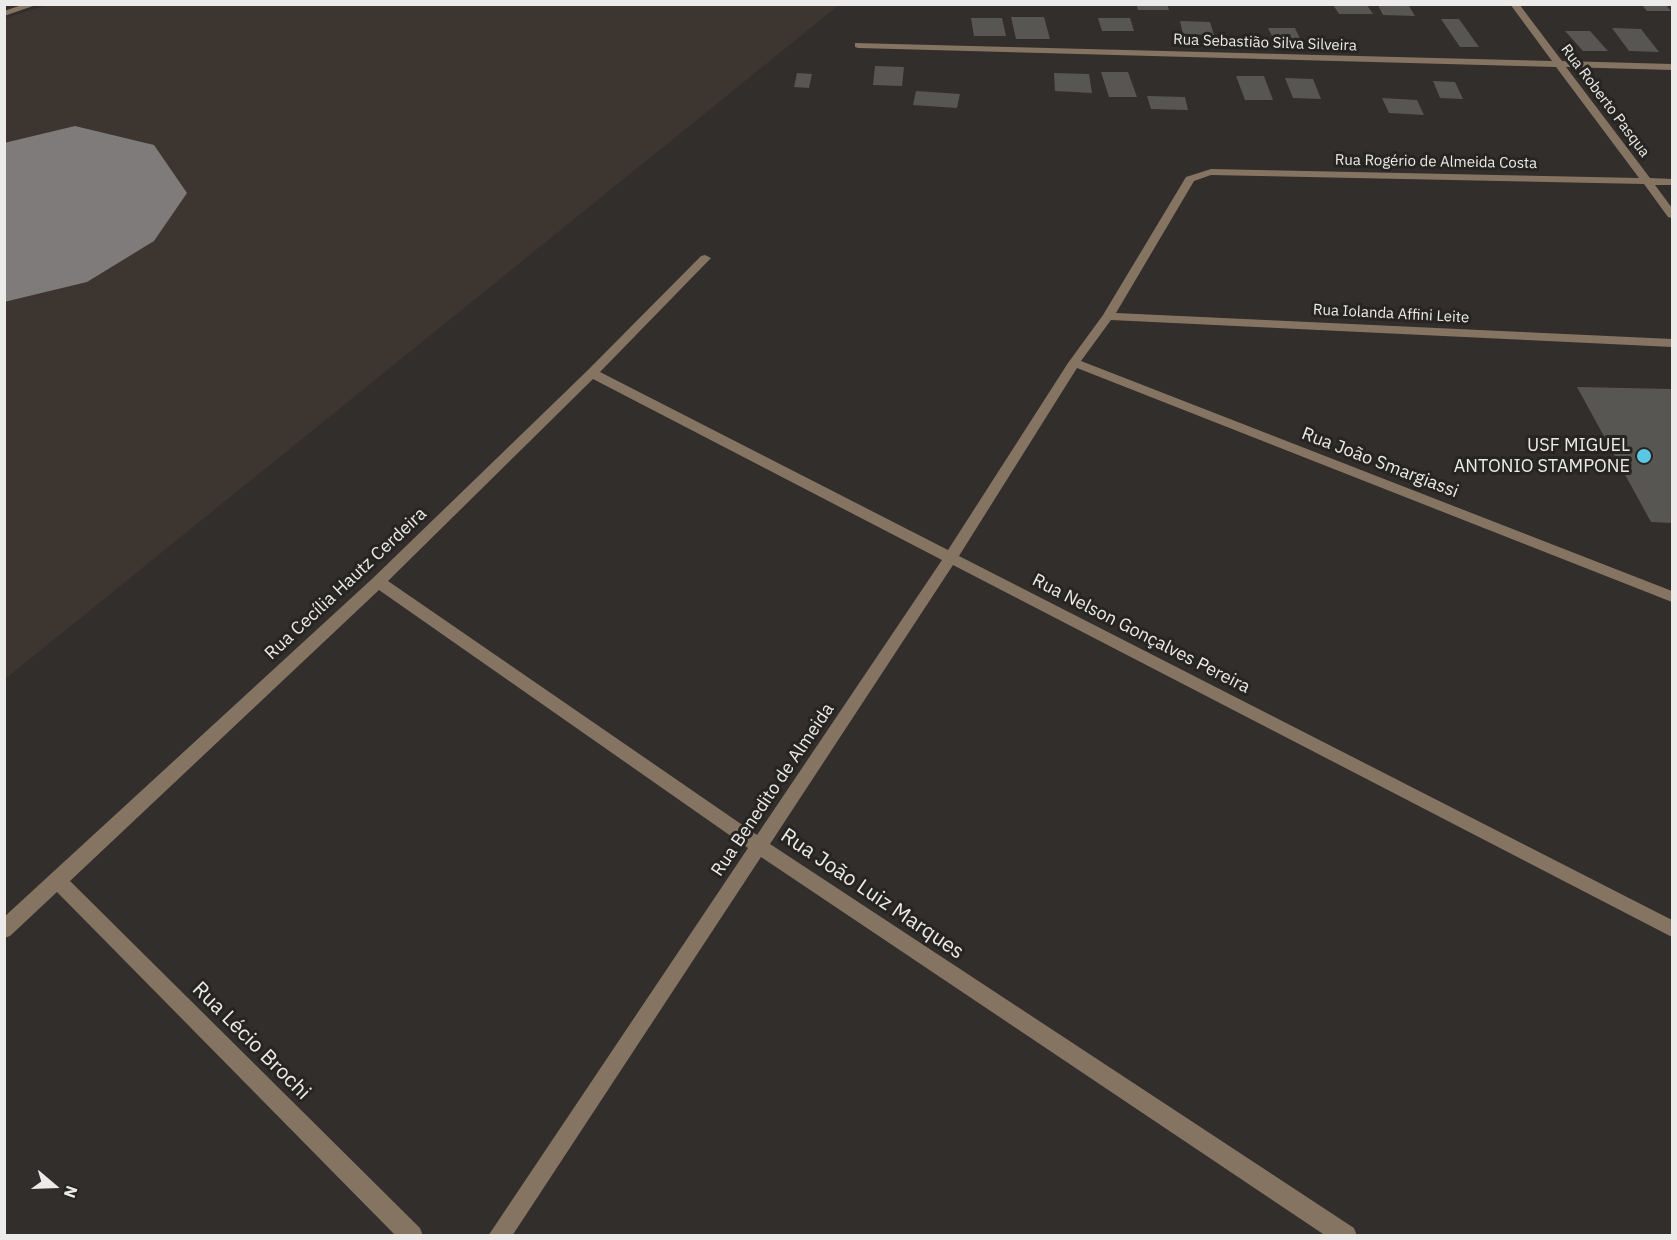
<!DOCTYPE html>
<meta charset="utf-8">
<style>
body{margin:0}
#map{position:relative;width:1677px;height:1240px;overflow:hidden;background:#312e2c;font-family:"IBM Plex Sans",sans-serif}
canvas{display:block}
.frame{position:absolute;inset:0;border:6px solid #edebea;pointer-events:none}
.north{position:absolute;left:24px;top:1156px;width:60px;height:60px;-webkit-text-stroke:4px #272522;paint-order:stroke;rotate:109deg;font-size:16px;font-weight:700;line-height:24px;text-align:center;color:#edebea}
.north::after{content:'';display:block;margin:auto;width:21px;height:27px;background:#edebea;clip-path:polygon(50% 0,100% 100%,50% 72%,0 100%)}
</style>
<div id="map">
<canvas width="1677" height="1240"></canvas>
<div class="frame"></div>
<div class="north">N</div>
</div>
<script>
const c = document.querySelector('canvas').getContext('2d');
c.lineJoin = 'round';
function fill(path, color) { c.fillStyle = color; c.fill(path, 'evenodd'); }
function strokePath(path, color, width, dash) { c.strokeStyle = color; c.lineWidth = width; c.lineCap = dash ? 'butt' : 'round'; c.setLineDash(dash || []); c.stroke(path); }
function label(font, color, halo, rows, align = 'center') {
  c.font = font + ' "IBM Plex Sans",sans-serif'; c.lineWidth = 6; c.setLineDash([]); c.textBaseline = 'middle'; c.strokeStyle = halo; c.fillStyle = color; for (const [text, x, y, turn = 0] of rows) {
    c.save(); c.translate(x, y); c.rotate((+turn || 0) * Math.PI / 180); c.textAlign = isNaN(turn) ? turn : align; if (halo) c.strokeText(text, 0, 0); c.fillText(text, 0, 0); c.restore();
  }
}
fill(new Path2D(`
 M 48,5 L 48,4 L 839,5 L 5,679 L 5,18 Z`), '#3d3630');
fill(new Path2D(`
 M 75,126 L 154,145 L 187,193 L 154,241 L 87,282 L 4,302 L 4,143 Z`), '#7e7b7a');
fill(new Path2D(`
 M 1136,4 L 1167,4 L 1169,10 L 1138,10 Z
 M 1641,4 L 1665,4 L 1671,11 L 1647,11 Z
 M 1333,5 L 1367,5 L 1373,14 L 1339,14 Z
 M 1378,5 L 1409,6 L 1415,16 L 1383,15 Z
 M 1011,17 L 1044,17 L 1050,39 L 1016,39 Z
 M 971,18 L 1002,18 L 1006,36 L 974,36 Z
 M 1098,18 L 1130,18 L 1134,31 L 1102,31 Z
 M 1441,19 L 1459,19 L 1479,47 L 1460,47 Z
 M 1180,21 L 1210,22 L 1214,35 L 1183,34 Z
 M 1268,28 L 1295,28 L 1302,43 L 1275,42 Z
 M 1612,28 L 1641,29 L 1659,52 L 1629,51 Z
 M 1565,31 L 1590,31 L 1608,51 L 1583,51 Z
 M 875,66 L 904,67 L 902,86 L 873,85 Z
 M 1101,72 L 1128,72 L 1137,97 L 1109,97 Z
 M 797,73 L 812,74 L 809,88 L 794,87 Z
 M 1054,73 L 1089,74 L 1092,93 L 1055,91 Z
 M 1236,76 L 1264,76 L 1273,100 L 1245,100 Z
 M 1285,78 L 1313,79 L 1321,99 L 1293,98 Z
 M 1433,81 L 1455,82 L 1463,99 L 1440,98 Z
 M 916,91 L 960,94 L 957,108 L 913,105 Z
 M 1147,96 L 1185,97 L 1188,110 L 1151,109 Z
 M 1382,98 L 1417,100 L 1424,115 L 1389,113 Z
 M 1577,387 L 1672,389 L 1672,523 L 1651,522 Z`), '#585653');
fill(new Path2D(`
 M 25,4 L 39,4 L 4,16 L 4,11 Z
 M 1510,4 L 1519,4 L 1562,61 L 1672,64 L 1672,70 L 1566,67 L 1650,178 L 1672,179 L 1672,185 L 1655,185 L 1672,208 L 1672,218 L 1668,217 L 1644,184 L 1211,175 L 1194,181 L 1116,313 L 1672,339 L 1672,347 L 1111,320 L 1081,361 L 1672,591 L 1672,602 L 1077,368 L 959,556 L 1672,920 L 1672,937 L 953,565 L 770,844 L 1354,1228 L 1357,1236 L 1326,1236 L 761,857 L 512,1236 L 488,1236 L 748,848 L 379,590 L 70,881 L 420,1228 L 423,1236 L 396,1236 L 57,892 L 10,936 L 4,938 L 4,917 L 373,578 L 588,370 L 701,256 L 705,255 L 711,258 L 600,372 L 948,550 L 1068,363 L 1103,315 L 1186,177 L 1211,169 L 1639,178 L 1556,67 L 858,48 L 855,47 L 855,43 L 1552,61 ZM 593,379 L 942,560 L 757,835 L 388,581 Z`), '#867462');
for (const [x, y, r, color] of [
 [1644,456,8,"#5ac8e5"]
]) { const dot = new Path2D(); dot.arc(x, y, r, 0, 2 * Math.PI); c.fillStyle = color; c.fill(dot); strokePath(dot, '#272522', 2); }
label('15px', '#edebea', '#272522', [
 ["Rua Sebastião Silva Silveira",1265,43,2],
 ["Rua Roberto Pasqua",1605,101,53],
 ["Rua Rogério de Almeida Costa",1436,162,1],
 ["Rua Iolanda Affini Leite",1391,314,3]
]);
label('18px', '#edebea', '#272522', [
 ["USF MIGUEL",1630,446],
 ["ANTONIO STAMPONE",1630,467]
], 'right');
label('18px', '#edebea', '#272522', [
 ["Rua João Smargiassi",1380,463,21],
 ["Rua Cecília Hautz Cerdeira",346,584,-43],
 ["Rua Nelson Gonçalves Pereira",1141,634,27],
 ["Rua Benedito de Almeida",773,790,-56]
]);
label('21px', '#edebea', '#272522', [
 ["Rua João Luiz Marques",872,894,34],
 ["Rua Lécio Brochi",251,1041,45]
]);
</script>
